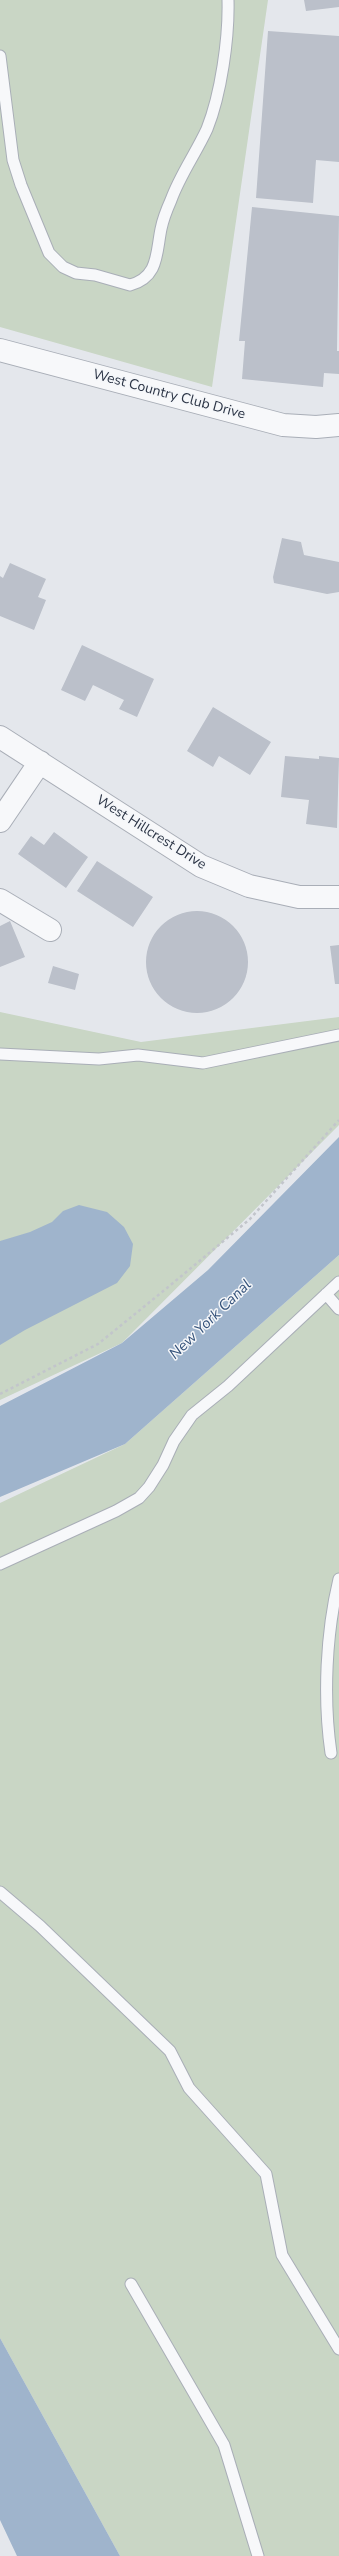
<!DOCTYPE html>
<style>
body{margin:0}
canvas{display:block;background:#e4e7ec}
</style>
<canvas width="339" height="2556"></canvas>
<script>
const c = document.querySelector('canvas').getContext('2d');
c.lineJoin = 'round';
function fill(path, color) { c.fillStyle = color; c.fill(path, 'evenodd'); }
function strokePath(path, color, width, dash) { c.strokeStyle = color; c.lineWidth = width; c.lineCap = dash ? 'butt' : 'round'; c.setLineDash(dash || []); c.stroke(path); }
function label(font, color, halo, rows, align = 'center') {
  c.font = font + ' "Nunito Sans",sans-serif'; c.lineWidth = 3; c.setLineDash([]); c.textBaseline = 'middle'; c.strokeStyle = halo; c.fillStyle = color; for (const [text, x, y, turn = 0] of rows) {
    c.save(); c.translate(x, y); c.rotate((+turn || 0) * Math.PI / 180); c.textAlign = isNaN(turn) ? turn : align; if (halo) c.strokeText(text, 0, 0); c.fillText(text, 0, 0); c.restore();
  }
}
fill(new Path2D(`
 M 0,0 L 268,0 L 212,387 L 0,327 Z
 M 0,1012 L 141,1042 L 339,1017 L 339,1125 L 122,1343 L 0,1400 Z
 M 339,1255 L 339,2556 L 120,2556 L 0,2338 L 0,1503 L 125,1444 Z`), '#c9d6c5');
fill(new Path2D(`
 M 339,1137 L 339,1255 L 125,1444 L 0,1497 L 0,1406 L 122,1343 L 208,1270 Z
 M 79,1205 L 107,1212 L 124,1227 L 133,1244 L 130,1266 L 117,1283 L 25,1330 L 0,1345 L 0,1241 L 30,1232 L 52,1222 L 63,1211 Z
 M 0,2338 L 120,2556 L 17,2556 L 0,2520 Z`), '#9fb4cc');
fill(new Path2D(`
 M 304,0 L 339,0 L 339,7 L 306,11 Z
 M 268,31 L 339,36 L 339,162 L 316,160 L 313,203 L 256,198 Z
 M 252,207 L 339,216 L 337,351 L 339,351 L 339,374 L 324,373 L 323,387 L 242,379 L 245,341 L 239,341 Z
 M 282,538 L 301,542 L 304,555 L 339,562 L 339,592 L 327,594 L 274,583 L 273,577 Z
 M 10,563 L 46,579 L 38,597 L 46,600 L 34,630 L 0,616 L 0,576 L 3,578 Z
 M 82,645 L 154,679 L 137,717 L 119,709 L 124,700 L 93,685 L 85,701 L 61,690 Z
 M 213,707 L 271,742 L 250,775 L 219,756 L 213,767 L 187,751 Z
 M 285,756 L 319,759 L 319,756 L 339,758 L 337,828 L 306,824 L 309,800 L 281,797 Z
 M 54,832 L 88,857 L 66,888 L 18,854 L 31,836 L 44,845 Z
 M 97,861 L 153,897 L 133,927 L 77,891 Z
 M146 962a51 51 0 1 1 102 0a51 51 0 1 1-102 0Z
 M 10,921 L 25,957 L 0,967 L 0,926 Z
 M 339,945 L 339,984 L 335,984 L 330,946 Z
 M 53,966 L 79,974 L 75,990 L 48,983 Z`), '#bbc0ca');
const service = new Path2D(`
 M 0,56 L 13,160 L 21,185 L 49,253 L 63,267 L 76,273 L 95,275 L 130,285 C 159,277 156,253 161,229 C 163,219 167,209 171,200 C 180,175 196,153 207,129 C 221,94 229,38 228,0
 M 0,1054 L 99,1059 L 138,1055 L 203,1063 L 339,1035
 M 326,1294 L 339,1309
 M 0,1564 L 116,1511 L 139,1498 L 149,1487 L 163,1465 L 174,1441 L 192,1415 L 228,1386 L 339,1282
 M 331,1753 C 323,1698 326,1633 339,1579
 M 0,1892 L 40,1926 L 170,2051 L 189,2088 L 266,2174 L 282,2255 L 339,2349
 M 131,2284 L 224,2445 L 258,2556`);
const minor = new Path2D(`
 M 0,350 L 283,425 L 316,427 L 339,425
 M 0,737 L 201,866 L 249,886 L 299,897 L 339,897
 M 0,821 L 40,762
 M 0,900 L 50,930`);
strokePath(service, '#a9aeb7', 13);
strokePath(minor, '#a9aeb7', 24);
strokePath(new Path2D(`
 M 0,1394 L 98,1344 L 167,1288 L 250,1219 L 339,1120`), '#c2c5cb', 2.5, [3, 3]);
strokePath(service, '#f7f8fa', 11);
strokePath(minor, '#f7f8fa', 22);
label('14px', '#2b3445', '#f4f6f9', [
 ["West Country Club Drive",169,395,15],
 ["West Hillcrest Drive",151,833,32]
]);
label('italic 15px', '#34527a', '#f4f6f9', [
 ["New York Canal",211,1320,-44]
]);
</script>
